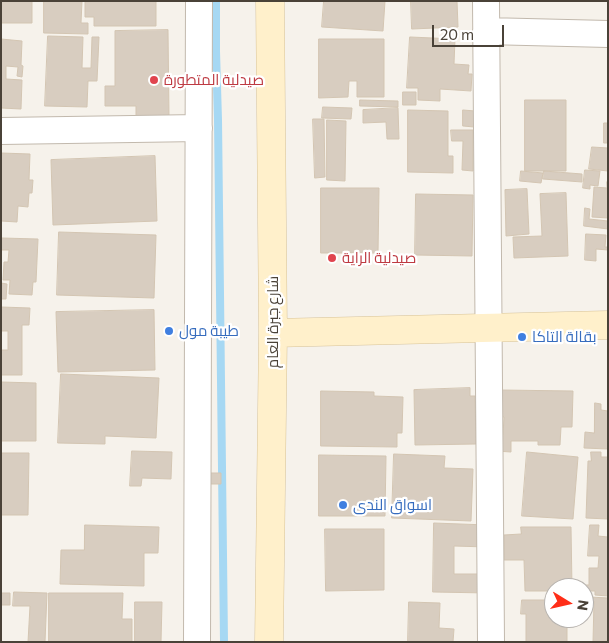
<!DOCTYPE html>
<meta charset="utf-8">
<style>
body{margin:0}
#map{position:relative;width:609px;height:643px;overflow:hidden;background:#f6f2eb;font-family:Commissioner,sans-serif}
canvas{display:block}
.frame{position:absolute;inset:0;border:2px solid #4a4238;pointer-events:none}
.north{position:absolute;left:544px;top:578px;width:50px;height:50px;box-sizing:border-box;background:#fff;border:1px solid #b7b3af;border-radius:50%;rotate:99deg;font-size:14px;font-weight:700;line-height:20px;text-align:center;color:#4a4238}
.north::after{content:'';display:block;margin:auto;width:18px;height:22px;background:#ff2e18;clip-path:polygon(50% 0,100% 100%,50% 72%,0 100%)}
.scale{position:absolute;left:432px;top:25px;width:72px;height:22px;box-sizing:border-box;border:2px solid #4a4238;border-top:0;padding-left:6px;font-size:15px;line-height:18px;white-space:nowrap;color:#4a4238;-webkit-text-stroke:4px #fff;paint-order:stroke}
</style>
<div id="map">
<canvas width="609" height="643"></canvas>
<div class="frame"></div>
<div class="north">N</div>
<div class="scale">20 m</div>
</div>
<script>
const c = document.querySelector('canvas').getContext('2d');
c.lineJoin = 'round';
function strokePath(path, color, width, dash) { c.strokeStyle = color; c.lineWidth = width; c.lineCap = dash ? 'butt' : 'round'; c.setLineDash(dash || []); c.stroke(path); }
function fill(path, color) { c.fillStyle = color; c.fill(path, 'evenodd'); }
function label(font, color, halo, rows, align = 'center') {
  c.font = font + ' Commissioner,Cairo,sans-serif'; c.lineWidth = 4.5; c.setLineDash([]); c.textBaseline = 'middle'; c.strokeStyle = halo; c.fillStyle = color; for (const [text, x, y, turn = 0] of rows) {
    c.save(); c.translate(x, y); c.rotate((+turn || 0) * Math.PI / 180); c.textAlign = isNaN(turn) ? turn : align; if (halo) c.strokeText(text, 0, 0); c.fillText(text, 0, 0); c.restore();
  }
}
strokePath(new Path2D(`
 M 216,1 L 216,51 L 218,120 L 224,642`), '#a6d8f3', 8);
const building = new Path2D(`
 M 1,1 L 32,1 L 32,23 L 1,23 Z
 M 44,1 L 82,1 L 81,23 L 88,23 L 88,34 L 44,33 Z
 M 156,1 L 156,26 L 94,26 L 94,17 L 85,17 L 85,2 Z
 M 324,1 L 385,1 L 383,31 L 322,27 Z
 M 411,1 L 457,1 L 458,27 L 412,29 Z
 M 168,30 L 169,116 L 136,116 L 136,106 L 105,106 L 105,86 L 115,86 L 115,31 Z
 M 48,36 L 83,37 L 82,68 L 91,68 L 92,37 L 99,37 L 97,81 L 88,81 L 87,107 L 45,106 Z
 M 410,37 L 455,39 L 454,64 L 469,65 L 468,74 L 472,74 L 471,91 L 440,89 L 440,101 L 418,100 L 418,88 L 407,88 Z
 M 1,39 L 22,41 L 21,65 L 23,66 L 22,77 L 17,76 L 18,67 L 6,66 L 6,79 L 22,80 L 21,109 L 1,108 Z
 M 319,39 L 384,39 L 384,97 L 357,97 L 357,81 L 349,81 L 348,97 L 319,98 Z
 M 403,92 L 416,92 L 416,105 L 403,105 Z
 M 360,100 L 398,101 L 398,107 L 360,106 Z
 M 525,100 L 566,100 L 566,171 L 525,171 Z
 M 323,107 L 352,108 L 351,119 L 322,118 Z
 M 398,108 L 399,139 L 387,139 L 386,122 L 363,123 L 363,110 Z
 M 408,110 L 448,111 L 448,156 L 453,156 L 453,173 L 408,172 Z
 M 463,110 L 475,111 L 474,127 L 463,126 Z
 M 313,119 L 324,119 L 325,177 L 315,178 Z
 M 327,120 L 346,121 L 345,181 L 327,180 Z
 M 604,123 L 608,123 L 608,143 L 604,143 Z
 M 451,130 L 473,130 L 473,171 L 462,170 L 463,141 L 452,141 Z
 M 592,147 L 608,148 L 608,171 L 589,169 Z
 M 1,153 L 30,154 L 29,180 L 33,180 L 32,193 L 29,193 L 28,207 L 18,206 L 17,222 L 1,221 Z
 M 155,156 L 157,221 L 53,225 L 51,160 Z
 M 585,170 L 600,171 L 598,186 L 590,185 L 590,189 L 583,188 Z
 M 521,171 L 543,173 L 541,183 L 520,181 Z
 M 544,171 L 582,174 L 582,182 L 543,179 Z
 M 607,182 L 608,218 L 592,217 L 594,187 L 607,188 Z
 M 321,188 L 379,188 L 378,253 L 321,253 Z
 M 527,189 L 529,234 L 506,236 L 505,190 Z
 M 566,193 L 568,256 L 514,258 L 513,237 L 542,236 L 540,194 Z
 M 416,194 L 473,195 L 472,256 L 415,255 Z
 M 585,208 L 590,209 L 589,219 L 608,221 L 608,229 L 584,226 Z
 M 59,232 L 156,235 L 154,298 L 57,295 Z
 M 586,234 L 606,235 L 605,247 L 608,247 L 608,250 L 596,249 L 596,261 L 585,260 Z
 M 2,238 L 38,239 L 36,282 L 33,282 L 32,295 L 9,294 L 10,280 L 3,280 L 4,262 L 8,262 L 9,250 L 2,250 Z
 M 1,283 L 7,284 L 6,299 L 1,299 Z
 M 1,307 L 30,308 L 29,325 L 22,325 L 22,375 L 1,375 L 1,350 L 8,350 L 8,331 L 1,331 Z
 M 154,310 L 155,370 L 58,372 L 56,312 Z
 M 61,374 L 159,378 L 156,438 L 105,436 L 105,444 L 58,443 Z
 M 1,382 L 36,383 L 36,441 L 1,441 Z
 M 470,388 L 470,396 L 475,396 L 476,444 L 415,445 L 414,390 Z
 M 500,390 L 573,391 L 572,427 L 561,427 L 560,445 L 538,445 L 538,441 L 511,441 L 511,452 L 496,451 L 496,435 L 503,435 L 504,417 L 499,417 Z
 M 321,391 L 374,392 L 374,396 L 403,397 L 402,433 L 397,433 L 397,447 L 321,446 Z
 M 595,403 L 601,404 L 601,410 L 608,411 L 608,449 L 584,448 L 585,432 L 594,433 Z
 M 132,451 L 172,452 L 171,479 L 142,478 L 141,486 L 130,486 Z
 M 527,452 L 578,457 L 573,519 L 522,516 Z
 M 591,452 L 601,452 L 601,457 L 608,457 L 608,519 L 586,518 L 588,461 L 591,461 Z
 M 1,453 L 29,453 L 28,515 L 1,515 Z
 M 394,454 L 445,456 L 444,468 L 473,469 L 471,521 L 392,518 Z
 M 319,455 L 386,456 L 385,516 L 319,516 Z
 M 208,473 L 221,473 L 221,484 L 209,484 Z
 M 434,523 L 487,525 L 487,547 L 454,546 L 454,574 L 488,574 L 488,593 L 433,592 Z
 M 85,525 L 159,527 L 158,553 L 144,553 L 144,586 L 60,584 L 61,550 L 84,550 Z
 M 590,525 L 599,525 L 598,536 L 608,537 L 608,596 L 595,595 L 595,591 L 584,591 L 583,588 L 583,585 L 589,585 L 589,568 L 598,568 L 599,556 L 588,556 Z
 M 521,527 L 571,527 L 572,588 L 554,588 L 554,591 L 525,591 L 524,560 L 504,560 L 504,535 L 521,534 Z
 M 325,529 L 384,529 L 384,590 L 326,591 Z
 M 14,592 L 47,593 L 45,642 L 28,642 L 30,606 L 13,606 Z
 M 1,593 L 10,593 L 10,605 L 1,605 Z
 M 49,593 L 123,593 L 122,619 L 132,619 L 132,642 L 49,642 Z
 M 589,597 L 608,598 L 608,642 L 593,642 L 594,601 L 589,600 Z
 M 522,600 L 554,600 L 554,618 L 567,618 L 567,642 L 526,642 L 526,614 L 521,614 Z
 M 135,602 L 162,602 L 161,642 L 135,642 Z
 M 409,602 L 440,603 L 439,628 L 454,629 L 453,642 L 408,642 Z`);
fill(building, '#d8cdc0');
strokePath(building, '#d3c5b2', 1);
const street = new Path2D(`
 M 486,1 L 491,642
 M 486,31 L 608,34
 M 1,131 L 199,128
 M 197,642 L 199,1`);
const secondary = new Path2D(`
 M 273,333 L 608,325
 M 269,642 L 273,333 L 270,1`);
strokePath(street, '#c2b9ad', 28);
strokePath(secondary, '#d7c39a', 29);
strokePath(street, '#fff', 26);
strokePath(secondary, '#fff0cb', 28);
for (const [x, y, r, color] of [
 [154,80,5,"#e0444e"],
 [332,258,5,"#e0444e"],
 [169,331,5,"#3f7fe0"],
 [522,337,5,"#3f7fe0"],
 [343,505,5,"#3f7fe0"]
]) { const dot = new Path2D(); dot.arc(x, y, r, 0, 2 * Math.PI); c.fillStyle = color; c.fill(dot); strokePath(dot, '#fff', 2); }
label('15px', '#be3a42', '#fff', [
 ["صيدلية المتطورة",164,80],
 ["صيدلية الراية",342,258]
], 'left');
label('15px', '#4a4238', '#fff', [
 ["شارع جبرة العام",273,322,-90]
]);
label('15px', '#366cbe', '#fff', [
 ["طيبة مول",179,331],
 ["بقالة التاكا",532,337],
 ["اسواق الندى",353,505]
], 'left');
</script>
